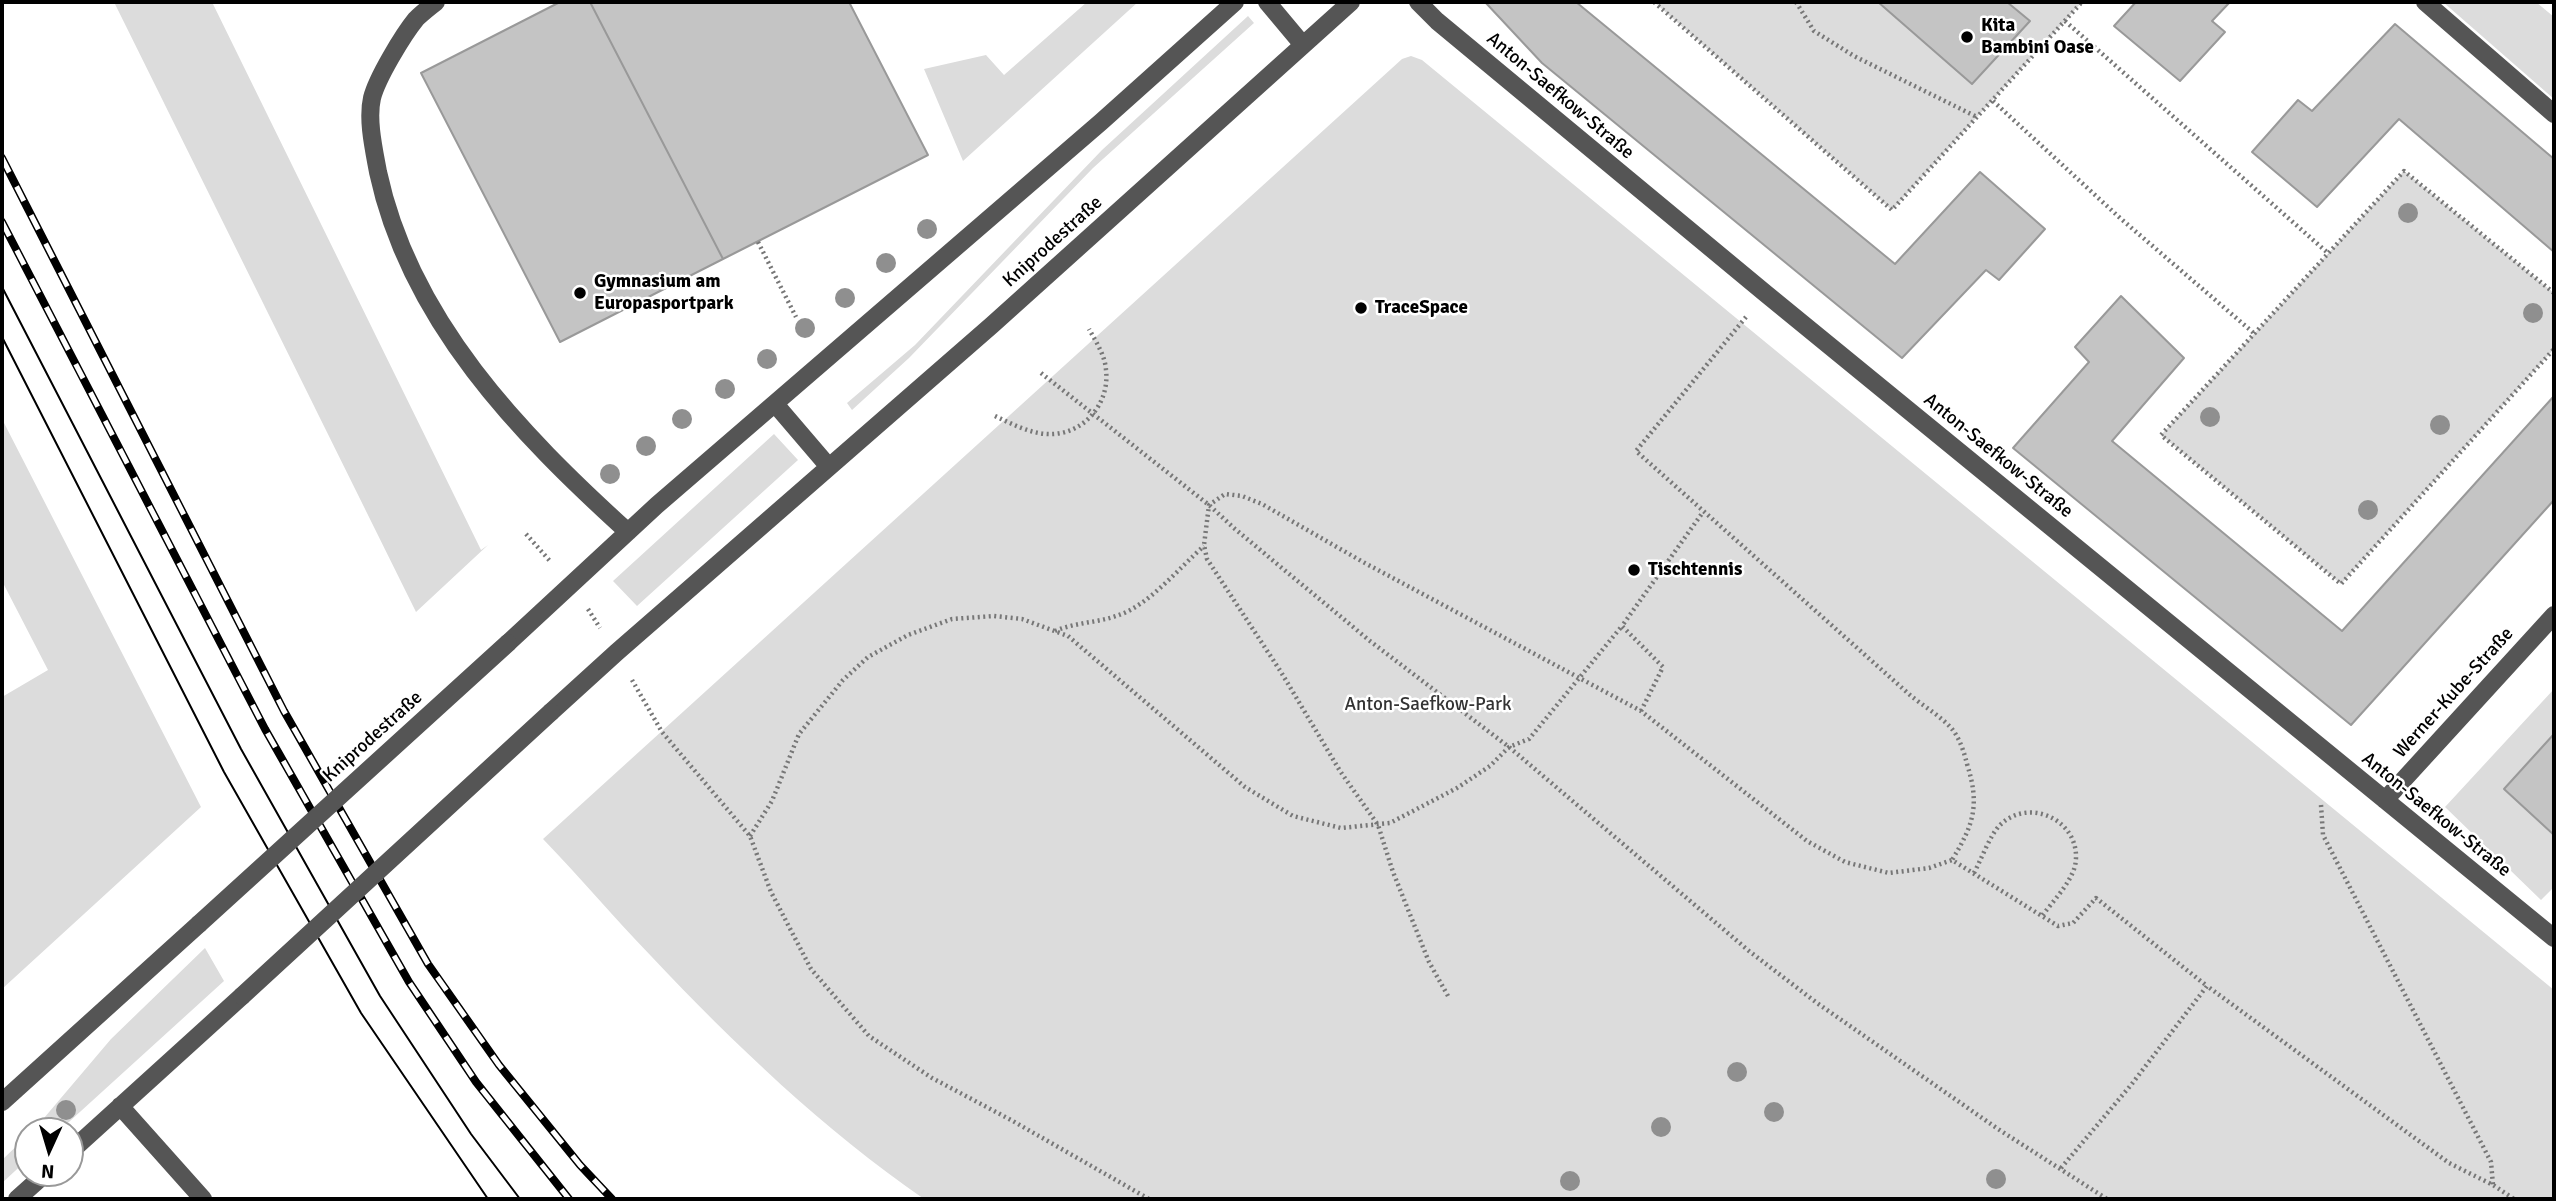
<!DOCTYPE html>
<meta charset="utf-8">
<style>
body{margin:0}
#map{position:relative;width:2556px;height:1201px;overflow:hidden;background:#fff;font-family:Signika,sans-serif}
canvas{display:block}
.frame{position:absolute;inset:0;border:4px solid #000;pointer-events:none}
.north{position:absolute;left:14px;top:1117px;width:70px;height:70px;box-sizing:border-box;background:#fff;border:2px solid #999;border-radius:50%;rotate:184deg;font-size:19px;font-weight:700;line-height:28px;text-align:center;color:#000}
.north::after{content:'';display:block;margin:auto;width:24px;height:32px;background:#000;clip-path:polygon(50% 0,100% 100%,50% 72%,0 100%)}
</style>
<div id="map">
<canvas width="2556" height="1201"></canvas>
<div class="frame"></div>
<div class="north">N</div>
</div>
<script>
const c = document.querySelector('canvas').getContext('2d');
c.lineJoin = 'round';
function fill(path, color) { c.fillStyle = color; c.fill(path, 'evenodd'); }
function strokePath(path, color, width, dash) { c.strokeStyle = color; c.lineWidth = width; c.lineCap = dash ? 'butt' : 'round'; c.setLineDash(dash || []); c.stroke(path); }
function label(font, color, halo, rows, align = 'center') {
  c.font = font + ' Signika,sans-serif'; c.lineWidth = 5; c.setLineDash([]); c.textBaseline = 'middle'; c.strokeStyle = halo; c.fillStyle = color; for (const [text, x, y, turn = 0] of rows) {
    c.save(); c.translate(x, y); c.rotate((+turn || 0) * Math.PI / 180); c.textAlign = isNaN(turn) ? turn : align; if (halo) c.strokeText(text, 0, 0); c.fillText(text, 0, 0); c.restore();
  }
}
fill(new Path2D(`
 M 114,2 L 212,2 L 481,550 L 488,545 L 416,612 Z
 M 1087,2 L 1138,2 L 963,161 L 924,69 L 986,55 L 1004,75 Z
 M 1654,2 L 2082,2 L 1892,210 Z
 M 2443,2 L 2536,2 L 2554,17 L 2554,99 Z
 M 1248,16 L 1254,23 L 1093,168 L 909,358 L 852,410 L 847,403 L 915,345 L 1102,150 Z
 M 1411,56 L 1422,60 L 2554,990 L 2554,1199 L 924,1199 C 824,1130 734,1044 651,956 C 614,918 580,877 543,839 L 1402,59 Z
 M 2404,171 L 2554,293 L 2554,349 L 2341,584 L 2161,435 Z
 M 2,419 L 201,807 L 2,989 L 2,697 L 48,670 L 2,581 Z
 M 774,434 L 798,460 L 637,606 L 613,581 Z
 M 2554,689 L 2554,734 L 2504,789 L 2554,835 L 2554,887 L 2541,900 L 2445,807 Z
 M 205,948 L 224,981 L 59,1131 L 33,1131 L 111,1039 Z
 M 28,1135 L 28,1159 L 2,1183 L 2,1160 Z`), '#dcdcdc');
const building = new Path2D(`
 M 560,2 L 590,2 L 723,259 L 560,342 L 421,73 Z
 M 590,2 L 849,2 L 928,155 L 723,259 Z
 M 1485,2 L 1576,2 L 1895,264 L 1980,172 L 2045,229 L 1999,280 L 1986,270 L 1902,358 L 1542,63 Z
 M 1878,2 L 2007,2 L 2030,21 L 1972,84 Z
 M 2136,2 L 2230,2 L 2212,21 L 2225,32 L 2180,81 L 2114,26 Z
 M 2395,24 L 2554,159 L 2554,252 L 2399,119 L 2317,207 L 2252,152 L 2298,100 L 2312,111 Z
 M 2121,296 L 2184,358 L 2112,441 L 2342,631 L 2554,396 L 2554,500 L 2351,725 L 2013,448 L 2089,362 L 2075,347 Z
 M 2554,734 L 2554,835 L 2504,789 Z`);
fill(building, '#c4c4c4');
strokePath(building, '#999', 2);
strokePath(new Path2D(`
 M 1654,2 L 1892,210 L 2082,2
 M 1796,2 L 1814,31 L 1854,56 L 1977,117
 M 2065,21 L 2329,254
 M 1993,101 L 2120,218 L 2256,335
 M 758,242 L 796,317
 M 2554,293 L 2404,171 L 2161,435 L 2341,584 L 2554,349
 M 1746,317 L 1636,451 L 1910,695 C 1923,706 1941,716 1952,729 C 1960,739 1964,752 1967,764 C 1980,805 1974,824 1952,860
 M 1041,373 L 1209,505 L 1235,529 L 1370,641 L 1509,747 L 1749,951 L 1817,1003 L 1998,1129 L 2107,1199
 M 995,416 C 1012,424 1029,433 1047,434 C 1083,436 1110,404 1106,370 C 1105,355 1096,342 1089,329
 M 526,534 L 550,561
 M 588,609 L 600,628
 M 1055,631 C 1076,622 1098,623 1119,615 C 1149,605 1180,567 1204,546
 M 632,680 L 662,732 L 750,836 L 771,892 L 811,969 L 869,1036 L 932,1078 L 1011,1120 L 1149,1199
 M 1641,711 L 1663,667 L 1622,626 L 1703,512
 M 2321,805 L 2323,835 L 2491,1162 L 2493,1185
 M 750,836 L 772,801 L 799,734 L 843,680 L 868,657 L 908,635 L 952,619 L 994,616 L 1022,619 L 1068,636 L 1245,787 L 1293,816 L 1341,828 L 1390,823 L 1457,788 L 1490,766 L 1509,747 L 1529,739 L 1622,626
 M 1974,873 C 1981,860 1990,835 2000,825 C 2031,795 2084,823 2075,866 C 2070,884 2053,901 2042,916
 M 1448,996 L 1429,962 L 1393,872 L 1378,825 L 1340,771 L 1281,672 L 1207,559 L 1204,545 L 1209,505 L 1225,494 L 1242,496 L 1262,504 L 1363,562 L 1641,711 L 1807,841 L 1845,862 L 1889,873 L 1929,868 L 1952,860 L 2058,926 L 2073,923 L 2096,898 L 2207,986
 M 2061,1168 L 2131,1085 L 2207,986 L 2449,1163 L 2493,1185 L 2514,1199`), '#777', 4.5, [2, 3.5]);
strokePath(new Path2D(`
 M 436,2 C 430,7 422,13 416,19 C 403,35 377,78 372,98 C 367,120 374,150 378,172 C 410,321 519,433 628,532
 M 1267,2 L 1303,45
 M 1418,2 L 1437,21 L 1765,293 L 2554,938
 M 2425,2 L 2554,114
 M 776,405 L 829,467
 M 508,643 L 657,505 L 1101,122 L 1235,2
 M 551,712 L 617,652 L 992,325 L 1351,2
 M 2385,800 L 2554,615
 M 2,1102 L 199,924
 M 120,1106 L 203,1199
 M 70,1152 L 242,996
 M 17,1199 L 46,1173`), '#555', 18);
strokePath(new Path2D(`
 M 2,287 L 241,749 L 380,996 L 471,1134 L 520,1199
 M 2,337 L 224,772 L 361,1013 L 488,1199`), '#000', 2);
const rail = new Path2D(`
 M 2,158 L 284,711 L 428,964 L 499,1065 L 580,1165 L 612,1199
 M 2,222 L 265,729 L 409,982 L 476,1082 L 569,1199`);
strokePath(rail, '#000', 8);
strokePath(rail, '#fff', 5, [16]);
strokePath(new Path2D(`
 M 199,924 L 508,643
 M 242,996 L 551,712`), '#555', 18);
c.fillStyle = '#8f8f8f';
for (const [x, y] of [
 [2408,213],
 [927,229],
 [886,263],
 [845,298],
 [2533,313],
 [805,328],
 [767,359],
 [725,389],
 [2210,417],
 [682,419],
 [2440,425],
 [646,446],
 [610,474],
 [2368,510],
 [1737,1072],
 [66,1110],
 [1774,1112],
 [1661,1127],
 [1996,1179],
 [1570,1181]
]) { c.beginPath(); c.arc(x, y, 10, 0, 2 * Math.PI); c.fill(); }
for (const [x, y, r, color] of [
 [1967,37,7,"#000"],
 [580,293,7,"#000"],
 [1361,308,7,"#000"],
 [1634,570,7,"#000"]
]) { const dot = new Path2D(); dot.arc(x, y, r, 0, 2 * Math.PI); c.fillStyle = color; c.fill(dot); strokePath(dot, '#fff', 2.5); }
label('bold 19px', '#000', '#fff', [
 ["Kita",1981,26],
 ["Bambini Oase",1981,48],
 ["Gymnasium am",594,282],
 ["Europasportpark",594,304],
 ["TraceSpace",1375,308],
 ["Tischtennis",1648,570]
], 'left');
label('19px', '#000', '#fff', [
 ["Anton-Saefkow-Straße",1560,96,40],
 ["Kniprodestraße",1053,242,-42],
 ["Anton-Saefkow-Straße",1998,456,39],
 ["Werner-Kube-Straße",2454,693,-48],
 ["Kniprodestraße",373,737,-42],
 ["Anton-Saefkow-Straße",2436,815,39]
]);
label('19px', '#333', '#fff', [
 ["Anton-Saefkow-Park",1428,705]
]);
</script>
